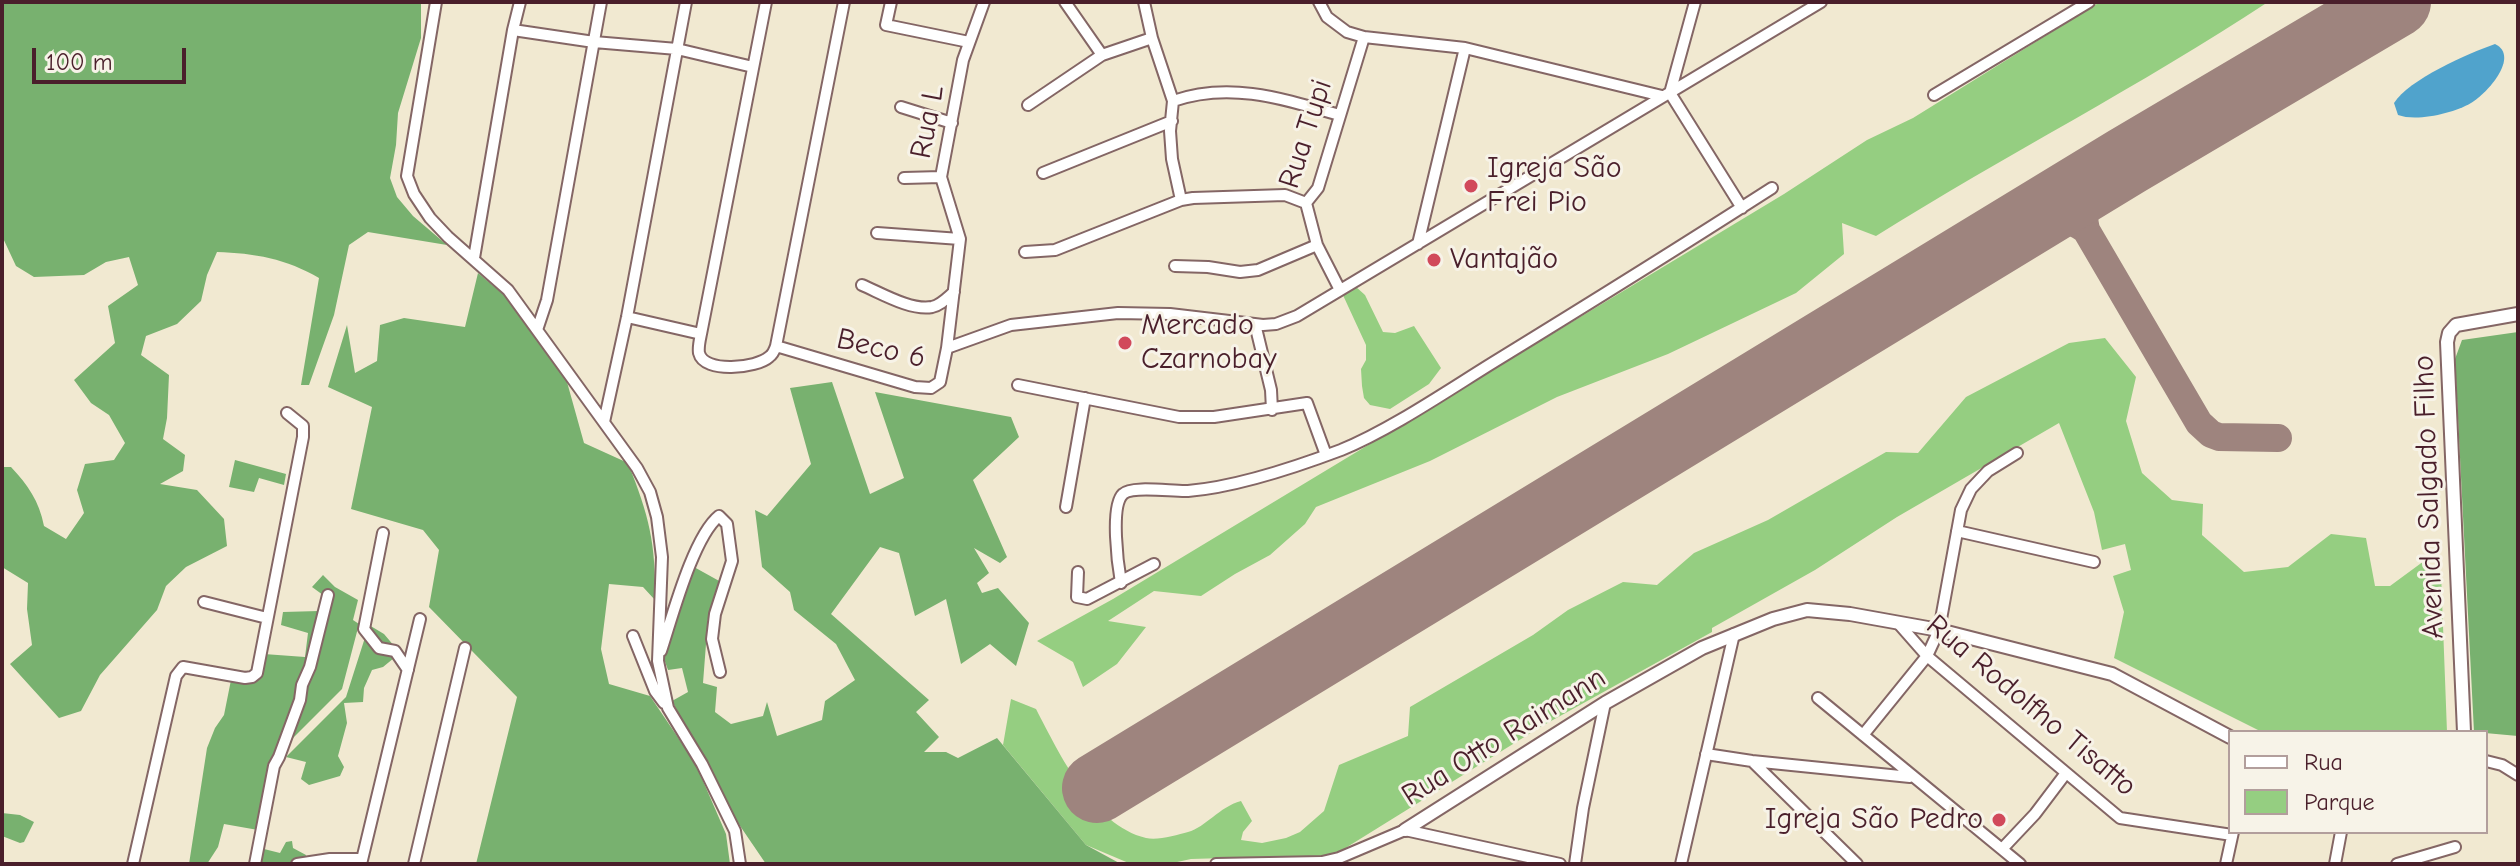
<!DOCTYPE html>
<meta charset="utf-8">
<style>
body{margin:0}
#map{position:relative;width:2520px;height:866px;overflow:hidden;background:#f1e9d1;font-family:"Comic Neue",sans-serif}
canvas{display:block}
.frame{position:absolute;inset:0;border:4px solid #4a1f2b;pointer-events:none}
.legend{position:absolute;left:2228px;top:730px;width:260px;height:104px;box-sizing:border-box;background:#f7f3e8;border:2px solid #b29e9c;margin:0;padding:10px 14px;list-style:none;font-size:24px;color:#4a1f2b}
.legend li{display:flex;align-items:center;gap:16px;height:40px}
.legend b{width:40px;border:2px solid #b29e9c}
.scale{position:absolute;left:32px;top:48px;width:154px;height:36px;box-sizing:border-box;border:4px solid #4a1f2b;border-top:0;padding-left:10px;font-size:24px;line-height:28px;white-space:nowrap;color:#4a1f2b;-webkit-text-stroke:6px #f7f3e8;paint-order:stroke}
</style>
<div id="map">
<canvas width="2520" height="866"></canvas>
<div class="frame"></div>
<ul class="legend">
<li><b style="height:10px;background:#fff"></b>Rua</li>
<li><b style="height:22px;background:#95ce81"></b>Parque</li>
</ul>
<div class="scale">100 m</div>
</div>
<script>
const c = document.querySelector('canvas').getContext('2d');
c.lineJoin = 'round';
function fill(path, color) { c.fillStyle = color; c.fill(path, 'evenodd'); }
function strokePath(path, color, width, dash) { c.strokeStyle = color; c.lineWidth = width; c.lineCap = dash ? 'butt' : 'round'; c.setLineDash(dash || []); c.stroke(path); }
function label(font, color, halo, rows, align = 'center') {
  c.font = font + ' "Comic Neue",sans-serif'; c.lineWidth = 6; c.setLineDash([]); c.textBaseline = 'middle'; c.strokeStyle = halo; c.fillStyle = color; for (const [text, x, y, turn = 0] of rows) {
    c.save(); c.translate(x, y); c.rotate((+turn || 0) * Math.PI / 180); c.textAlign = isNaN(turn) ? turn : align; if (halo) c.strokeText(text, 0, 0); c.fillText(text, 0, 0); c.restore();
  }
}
fill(new Path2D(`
 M 2100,2 L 2268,2 C 2141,86 2005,155 1876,236 L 1842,223 L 1844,254 L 1796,293 L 1668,354 L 1557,397 L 1430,461 L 1316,507 L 1305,524 L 1270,555 L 1235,574 L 1201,596 L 1154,591 L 1108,621 L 1146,627 L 1117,664 L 1083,687 L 1073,662 L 1037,641 L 1113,599 L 1784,194 L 1867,140 L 1913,118 Z
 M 1355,286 L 1365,295 L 1383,332 L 1395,333 L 1414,326 L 1441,368 L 1429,384 L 1390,409 L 1370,405 L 1364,398 L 1362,386 L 1361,369 L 1366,360 L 1366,345 L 1342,293 Z
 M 2105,338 L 2136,377 L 2126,421 L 2142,473 L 2172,500 L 2203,504 L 2202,535 L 2244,572 L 2288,567 L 2331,534 L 2366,538 L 2375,586 L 2390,586 L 2424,561 L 2441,573 L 2447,732 L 2262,732 L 2114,658 L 2124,612 L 2113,576 L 2131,570 L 2125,544 L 2102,550 L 2094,512 L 2059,423 L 1897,517 L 1815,570 L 1712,628 L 1712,632 L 1542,726 L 1331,857 L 1259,857 L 1191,859 L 1168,864 L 1131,864 L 1086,845 L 1003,745 L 1011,699 L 1036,709 C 1060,755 1093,825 1146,838 C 1157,841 1177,835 1188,832 C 1206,827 1219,807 1241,801 L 1252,821 L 1243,832 L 1241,840 L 1262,843 L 1286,838 L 1300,832 L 1324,811 L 1339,765 L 1408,736 L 1410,707 L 1533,635 L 1568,610 L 1623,582 L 1657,585 L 1694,553 L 1768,520 L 1886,452 L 1918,453 L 1966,397 L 2069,343 Z`), '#95ce81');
fill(new Path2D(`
 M 2,2 L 421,2 L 421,38 L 398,113 L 396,145 L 390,178 L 397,197 L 413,216 L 447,245 L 368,232 L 349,245 L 334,315 L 309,385 L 301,385 L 319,278 C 287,259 254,253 217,252 L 207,275 L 201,301 L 177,324 L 146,336 L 141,355 L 169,375 L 167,418 L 163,439 L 185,455 L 183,471 L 160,484 L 197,490 L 224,519 L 227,546 L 186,567 L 166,586 L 157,610 L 100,675 L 81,711 L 59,718 L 10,664 L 32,645 L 27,609 L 28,583 L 2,567 L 2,467 L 11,467 C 28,485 39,501 44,526 L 66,539 L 84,513 L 77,490 L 85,464 L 114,460 L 125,443 L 109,415 L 91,403 L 74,380 L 115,343 L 108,306 L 138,285 L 129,257 L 106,262 L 84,275 L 34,277 L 16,266 L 2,236 Z
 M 478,273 L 504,295 L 567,382 L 584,443 L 628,463 C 649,516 656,543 655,600 L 643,587 L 609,584 L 601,649 L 609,684 L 650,696 L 677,736 L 697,767 L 726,834 L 730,864 L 476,864 L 517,697 L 429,607 L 439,550 L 423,530 L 351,509 L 372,407 L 328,387 L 347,325 L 355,373 L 377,361 L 380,325 L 404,318 L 465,327 Z
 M 2518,332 L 2518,736 L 2474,732 L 2455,359 L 2462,340 Z
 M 832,382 L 870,494 L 904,478 L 875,392 L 1011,417 L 1019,437 L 973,480 L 1007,557 L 1000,563 L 974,548 L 989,573 L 977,583 L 982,593 L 998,588 L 1029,623 L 1016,666 L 990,644 L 961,664 L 946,599 L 915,616 L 899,553 L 880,547 L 831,614 L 929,700 L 916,712 L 939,737 L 924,752 L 946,752 L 958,758 L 997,738 L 1086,845 L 1121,864 L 766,864 L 736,820 L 672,701 L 688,692 L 682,668 L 668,670 L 663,656 L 694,567 L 721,582 L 708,618 L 703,683 L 717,687 L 715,712 L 731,724 L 763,716 L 767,702 L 777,736 L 822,720 L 825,701 L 855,680 L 836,644 L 794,610 L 790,592 L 762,567 L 755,510 L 767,516 L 811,464 L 790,388 Z
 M 235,460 L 286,474 L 284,485 L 259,478 L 254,492 L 229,487 Z
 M 323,575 L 335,587 L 358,600 L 353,620 L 359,624 L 342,689 L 268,763 L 258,830 L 224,824 L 218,847 L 207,864 L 189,864 L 207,748 L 215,728 L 224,715 L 231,680 L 254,682 L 260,676 L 264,654 L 305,657 L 308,633 L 281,625 L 283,612 L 319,611 L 323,595 L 312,587 Z
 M 369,625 L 384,634 L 395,647 L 394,658 L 383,667 L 372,670 L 364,688 L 363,702 L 344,703 L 347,723 L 338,756 L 344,767 L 340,776 L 309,785 L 301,779 L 306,762 L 286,757 L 346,697 Z
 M 2,813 L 20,815 L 34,822 L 24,842 L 20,843 L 2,836 Z
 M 292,841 L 293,848 L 306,855 L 303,864 L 257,864 L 260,848 L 280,853 L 286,842 Z`), '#78b16f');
fill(new Path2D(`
 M 2495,44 C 2520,56 2488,93 2471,103 C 2454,113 2417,122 2398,115 L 2394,103 C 2408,80 2469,53 2495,44 Z`), '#50a3cc');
strokePath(new Path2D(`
 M 2100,178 C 2086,195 2081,209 2086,230 L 2199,423 L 2211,434 L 2219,437 L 2278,438
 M 2032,221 C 2053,215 2069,217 2086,230`), '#9e847e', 28);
strokePath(new Path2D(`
 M 1097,788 L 2127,161 L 2396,2`), '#9e847e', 70);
const minor = new Path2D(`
 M 436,2 L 407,176 L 414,194 L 430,218 L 448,237 L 508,290 L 637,468 L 650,492 L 657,517 L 662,557 L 658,661 L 668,708 L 702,764 L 735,831 L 740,864
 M 766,2 L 701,334 C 700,339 698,347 699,353 C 704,374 757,368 769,357 C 772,355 775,349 776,346 L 844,2
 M 891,2 L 886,25 L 969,42
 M 1065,2 L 1102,55
 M 1144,2 L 1152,38 L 1173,101 L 1170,131 L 1172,159 L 1181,200
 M 1319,2 L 1327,17 L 1347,32 L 1364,37 L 1465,48 L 1662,96
 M 513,30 L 594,42 L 677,49 L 753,67
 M 1670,93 L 1742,208
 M 1670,93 L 1695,2
 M 1934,95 L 2089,2
 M 1173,101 C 1230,81 1284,99 1339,115
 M 1028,105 L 1102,55 L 1152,38
 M 901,107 L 952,123
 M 1043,173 L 1172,121
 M 904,178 L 941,177
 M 1306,203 L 1318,188 L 1364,37
 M 1306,203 L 1317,245 L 1340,290
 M 877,233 L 960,239
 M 1418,244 L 1465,48
 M 1025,252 L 1055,250 L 1181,200 L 1193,198 L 1285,195 L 1306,203
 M 474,258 L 513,30 L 520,2
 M 1175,266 L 1208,267 L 1240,272 L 1258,270 L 1317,245
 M 862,285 C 881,293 911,311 932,307 C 941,305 947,298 954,292
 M 627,317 L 701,334
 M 1255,324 L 1271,390 L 1272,410
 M 537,330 L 547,300 L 601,2
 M 776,346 L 915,387 L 931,388 L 940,382 L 947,348 L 960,239 L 941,177 L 963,60 L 984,2
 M 947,348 L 1011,325 L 1118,313 L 1170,314 L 1263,325 L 1276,324 L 1297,316 L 1821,2
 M 1018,385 L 1179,417 L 1214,417 L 1307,403 L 1326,455
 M 604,422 L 627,317 L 686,2
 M 1066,507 L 1085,398
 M 1957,531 L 2094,562
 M 383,533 L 364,629 L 379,648 L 395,651 L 408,670
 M 1078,572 L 1077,597 L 1087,599 L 1154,564
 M 1121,583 C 1118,566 1110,506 1123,494 C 1132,485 1174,492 1188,491 C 1236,487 1296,467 1341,450 C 1390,430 1447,391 1494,362 C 1587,305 1680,247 1772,188
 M 204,602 L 267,618
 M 1898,623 L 1927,656 L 2120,818 L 2232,835
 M 633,636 L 655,691 L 664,703
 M 661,651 C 672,618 693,537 719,516 L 727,524 L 732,561 L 715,614 L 712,639 L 720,672
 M 1818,698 L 2020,864
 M 1863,735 L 1927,656 L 1939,630 L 1961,510 L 1971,489 L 1988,471 L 2017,453
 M 1706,754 L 1752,761 L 1910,777
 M 2486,761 L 2502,765 L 2518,775
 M 1753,762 L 1857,864
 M 2002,849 L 2035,814 L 2066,773
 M 133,864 L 176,676 L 183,667 L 245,678 L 252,677 L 257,673 L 303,437 L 303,426 L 287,413
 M 255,864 L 274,766 L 279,757 L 300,700 L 302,685 L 310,667 L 328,595
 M 297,864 L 330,859 L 361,859
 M 361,864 L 420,619
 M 414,864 L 465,648
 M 1216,864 L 1322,862 L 1339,858 L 1405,830 L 1560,864
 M 1575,864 L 1583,808 L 1605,703
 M 1681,864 L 1734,634
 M 2226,864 L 2233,832
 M 2335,864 L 2341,832
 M 2397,864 L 2455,847`);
const tertiary = new Path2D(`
 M 2464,732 L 2447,342 L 2449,333 L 2456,325 L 2518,314
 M 1405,830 L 1605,703 L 1702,648 L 1773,619 L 1807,610 L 1850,614 L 1939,630 L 2112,674 L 2230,737`);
strokePath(minor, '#846665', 14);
strokePath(tertiary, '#846665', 16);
strokePath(minor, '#fff', 10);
strokePath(tertiary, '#fff', 12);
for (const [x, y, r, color] of [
 [1471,186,8,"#d1495b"],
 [1434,260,8,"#d1495b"],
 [1125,343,8,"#d1495b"],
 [1999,820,8,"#d1495b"]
]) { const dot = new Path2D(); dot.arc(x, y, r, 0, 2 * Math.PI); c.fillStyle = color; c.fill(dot); strokePath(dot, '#f7f3e8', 3); }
label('30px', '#4a1f2b', '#f7f3e8', [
 ["Rua L",928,122,-79],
 ["Rua Tupi",1306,134,-72],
 ["Beco 6",881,349,13],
 ["Avenida Salgado Filho",2429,497,-92],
 ["Rua Rodolfho Tisatto",2031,706,40],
 ["Rua Otto Raimann",1504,737,-32]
]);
label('30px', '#4a1f2b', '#f7f3e8', [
 ["Igreja São",1487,169],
 ["Frei Pio",1487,203],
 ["Vantajão",1450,260],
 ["Mercado",1141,326],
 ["Czarnobay",1141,360],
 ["Igreja São Pedro",1983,820,"right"]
], 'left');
</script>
